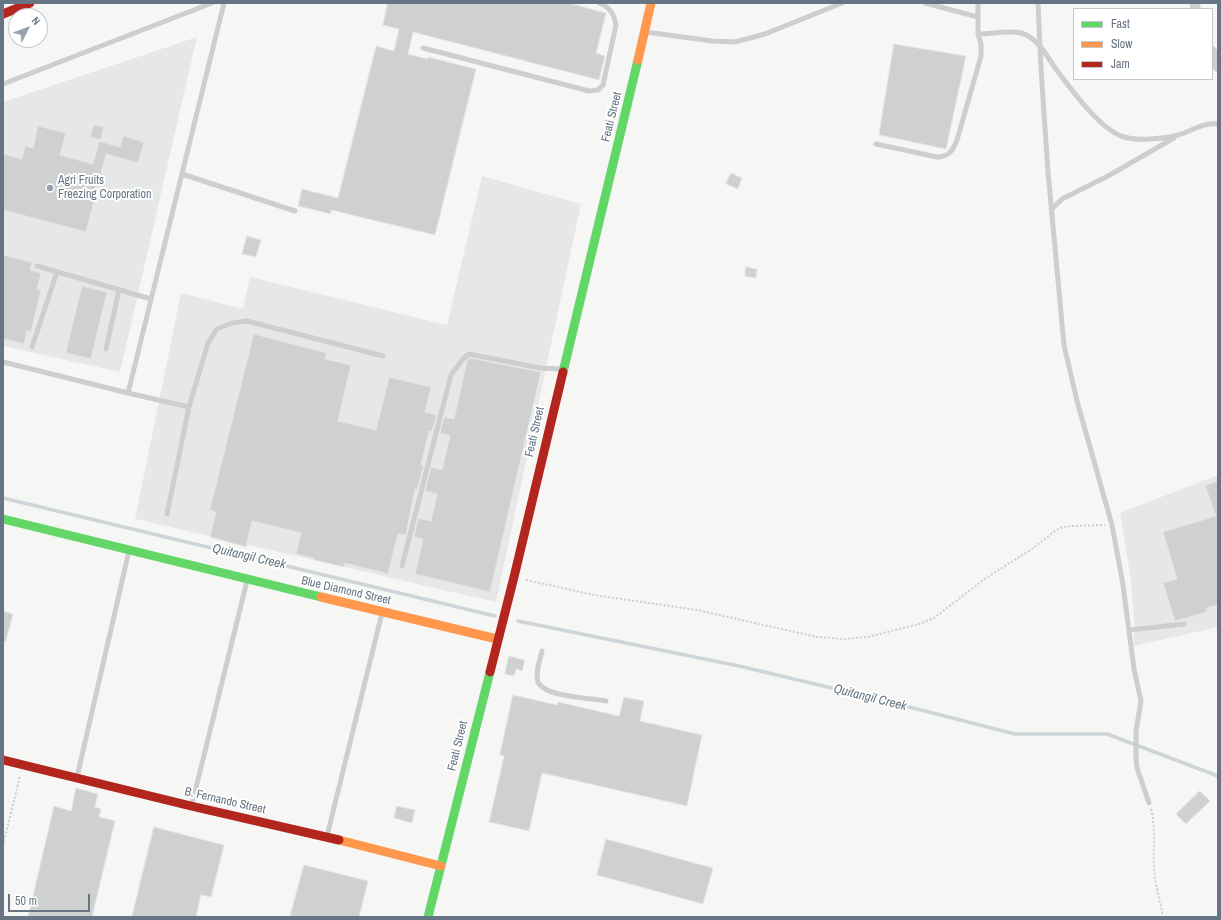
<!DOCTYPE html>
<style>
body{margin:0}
#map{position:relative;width:1221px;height:920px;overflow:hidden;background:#f6f6f5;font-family:"Archivo Narrow",sans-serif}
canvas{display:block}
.frame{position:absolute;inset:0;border:4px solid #667484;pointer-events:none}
.legend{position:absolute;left:1073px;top:8px;width:140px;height:72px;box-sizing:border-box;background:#fff;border:1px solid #c2c7ce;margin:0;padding:5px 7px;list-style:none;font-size:12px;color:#667484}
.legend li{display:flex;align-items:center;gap:8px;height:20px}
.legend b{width:20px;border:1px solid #c2c7ce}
.north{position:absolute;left:8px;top:8px;width:40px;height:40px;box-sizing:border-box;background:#fff;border:1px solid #c2c7ce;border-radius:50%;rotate:48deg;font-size:11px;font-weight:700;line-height:16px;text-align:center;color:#667484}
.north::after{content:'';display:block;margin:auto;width:14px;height:18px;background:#98a2ac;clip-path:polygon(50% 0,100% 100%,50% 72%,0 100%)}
.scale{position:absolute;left:8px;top:894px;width:82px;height:18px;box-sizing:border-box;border:2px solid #667484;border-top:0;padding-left:5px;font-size:12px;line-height:14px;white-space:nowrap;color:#667484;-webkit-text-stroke:3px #fff;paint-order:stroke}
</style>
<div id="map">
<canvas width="1221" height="920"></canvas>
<div class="frame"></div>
<ul class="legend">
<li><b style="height:5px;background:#63d668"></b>Fast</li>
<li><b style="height:5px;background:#ff974d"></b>Slow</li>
<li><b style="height:5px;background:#b3261e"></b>Jam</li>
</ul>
<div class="north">N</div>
<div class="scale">50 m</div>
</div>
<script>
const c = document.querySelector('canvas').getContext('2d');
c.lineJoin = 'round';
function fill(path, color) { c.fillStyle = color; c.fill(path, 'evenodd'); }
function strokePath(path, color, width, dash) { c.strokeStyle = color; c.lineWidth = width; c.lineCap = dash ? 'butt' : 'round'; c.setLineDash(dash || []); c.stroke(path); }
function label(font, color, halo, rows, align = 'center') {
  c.font = font + ' "Archivo Narrow",sans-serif'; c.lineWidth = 4; c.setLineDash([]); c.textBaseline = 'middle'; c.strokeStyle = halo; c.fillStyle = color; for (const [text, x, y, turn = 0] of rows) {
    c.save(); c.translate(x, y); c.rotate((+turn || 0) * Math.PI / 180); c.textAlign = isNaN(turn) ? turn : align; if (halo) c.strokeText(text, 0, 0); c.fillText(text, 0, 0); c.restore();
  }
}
fill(new Path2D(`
 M 197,37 L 120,372 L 3,346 L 3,102 Z
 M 482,176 L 581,204 L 496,602 L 135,519 L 181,293 L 243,309 L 250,277 L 447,325 Z
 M 1218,475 L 1218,627 L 1134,646 L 1134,621 L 1131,581 L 1120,513 Z`), '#e6e8e7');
strokePath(new Path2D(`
 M 3,498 L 495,616
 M 518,621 L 739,666 L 878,699 L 1015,734 L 1107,734 L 1218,776`), '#ced5d8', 3.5);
const building = new Path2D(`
 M 388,3 L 572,3 L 572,4 L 606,13 L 596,53 L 605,56 L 599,80 L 413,32 L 408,54 L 428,59 L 428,57 L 476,69 L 435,235 L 331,210 L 331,214 L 298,206 L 302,189 L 338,198 L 376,46 L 394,51 L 399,29 L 383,25 Z
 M 894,44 L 966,56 L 946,149 L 879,135 Z
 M 94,125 L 104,127 L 101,140 L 90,137 Z
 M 38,126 L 66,133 L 60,155 L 93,164 L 99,141 L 120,147 L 123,136 L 144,142 L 138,163 L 106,154 L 86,232 L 3,210 L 3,154 L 22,159 L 25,146 L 33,148 Z
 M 731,173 L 742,178 L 738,189 L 726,184 Z
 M 247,236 L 261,240 L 256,257 L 242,254 Z
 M 3,255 L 32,262 L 30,270 L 41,273 L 37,289 L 41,290 L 31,332 L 27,331 L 24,344 L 3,339 Z
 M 746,267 L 757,269 L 756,278 L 745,276 Z
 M 82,286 L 107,292 L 91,359 L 66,353 Z
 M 254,334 L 327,353 L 325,359 L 351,365 L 338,421 L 376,430 L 389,377 L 431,387 L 425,412 L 437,415 L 432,431 L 429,431 L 421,465 L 424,466 L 417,490 L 415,489 L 406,535 L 398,534 L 388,574 L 345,563 L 344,567 L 314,560 L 315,559 L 296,554 L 301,533 L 252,521 L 246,547 L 210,537 L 216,512 L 210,510 Z
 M 470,358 L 541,372 L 490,592 L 415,574 L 423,539 L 414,537 L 418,518 L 431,521 L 437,494 L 425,491 L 431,467 L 442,470 L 450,436 L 440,433 L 444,417 L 454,419 L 467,361 Z
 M 1218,481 L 1218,605 L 1206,608 L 1207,612 L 1175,621 L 1163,583 L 1177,579 L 1163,532 L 1216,516 L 1205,486 Z
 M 3,611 L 13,614 L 6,641 L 3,641 Z
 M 509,656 L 525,660 L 522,671 L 516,669 L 514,676 L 505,674 Z
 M 513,695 L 557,705 L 558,702 L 619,716 L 624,697 L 644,701 L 640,721 L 702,735 L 687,806 L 542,773 L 529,831 L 489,822 L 504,756 L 500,755 Z
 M 76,788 L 98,794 L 95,807 L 101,809 L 99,817 L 115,821 L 92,917 L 28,917 L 54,806 L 71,811 Z
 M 1200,791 L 1210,801 L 1186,824 L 1176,814 Z
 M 397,806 L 415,810 L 412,823 L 394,818 Z
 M 154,827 L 224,845 L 211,897 L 201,895 L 196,917 L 132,917 Z
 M 606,839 L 713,868 L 703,904 L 597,875 Z
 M 304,865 L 368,881 L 359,917 L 290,917 Z`);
fill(building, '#cfd1d1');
strokePath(building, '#e5e5e4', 1);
strokePath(new Path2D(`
 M 526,580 L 594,595 L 697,610 L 817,637 L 845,639 L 868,637 L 919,624 L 934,618 L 986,578 L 1032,549 L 1052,533 L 1060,528 L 1071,526 L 1105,525
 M 1151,809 C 1156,828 1153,846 1154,865 C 1154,882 1160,900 1163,917
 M 3,845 L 20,776`), '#cbcccc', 2, [2, 2]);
strokePath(new Path2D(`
 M 925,3 L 978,17
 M 1038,3 L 1041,69 L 1048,172 L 1064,345 L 1077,401 L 1112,525 L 1123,585 L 1134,669 L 1141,701 L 1136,731 L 1136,759 L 1137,768 L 1149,803
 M 646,32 L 712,41 L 735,42 L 765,34 L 842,3
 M 978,34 C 991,34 1010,30 1021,33 C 1038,38 1046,55 1056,69 C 1071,89 1100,130 1124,137 C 1137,141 1164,139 1178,135 C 1192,131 1203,122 1218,124
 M 423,48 L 589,91 L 598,90 L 603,85 L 616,25 C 614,14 610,7 599,3
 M 3,84 L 212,3
 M 876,144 L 937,157 C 949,157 953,150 957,140 L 981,56 L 981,44 L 978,34 L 978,3
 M 182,174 L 295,211
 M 1052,209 L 1062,199 L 1108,176 L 1174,138
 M 37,266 L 151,299
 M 32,347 L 57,272
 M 106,349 L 119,290
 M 3,362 L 128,393 L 224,3
 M 128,393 L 189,407
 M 167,514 L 189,407 L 208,343 L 217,329 L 232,323 L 247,321 L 383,356
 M 402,566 L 451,375 L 463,359 L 469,354 L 540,368 L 562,369
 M 1130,630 L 1184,624
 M 542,651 C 540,660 535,673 538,682 C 544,697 591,698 606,701
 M 77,777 L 129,551
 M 192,804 L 247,581
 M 327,836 L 382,613`), '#cdced0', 5);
strokePath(new Path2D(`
 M 1194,3 L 1196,9
 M 1212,51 L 1218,67`), '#cdced0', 10);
strokePath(new Path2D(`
 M 563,372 L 638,60
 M 3,519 L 321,597
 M 428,917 L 490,672`), '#63d668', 9);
strokePath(new Path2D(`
 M 638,60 L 651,3
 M 321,597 L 497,639
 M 339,840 L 441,866`), '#ff974d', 9);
strokePath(new Path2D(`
 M 3,14 L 30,3
 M 490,672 L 514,577 L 563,372
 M 3,760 L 191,806 L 339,840`), '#b3261e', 9);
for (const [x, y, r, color] of [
 [50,188,4,"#98a2ac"]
]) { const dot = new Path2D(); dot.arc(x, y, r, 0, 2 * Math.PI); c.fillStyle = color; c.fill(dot); strokePath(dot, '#fff', 1.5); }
label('12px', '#667484', '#fff', [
 ["Feati Street",612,117,-76],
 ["Feati Street",535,432,-77],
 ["Blue Diamond Street",346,591,13],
 ["Feati Street",458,746,-76],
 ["B. Fernando Street",225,801,13]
]);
label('12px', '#667484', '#fff', [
 ["Agri Fruits",58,181],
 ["Freezing Corporation",58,195]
], 'left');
label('italic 13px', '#627680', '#fff', [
 ["Quitangil Creek",249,557,13],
 ["Quitangil Creek",870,698,14]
]);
</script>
